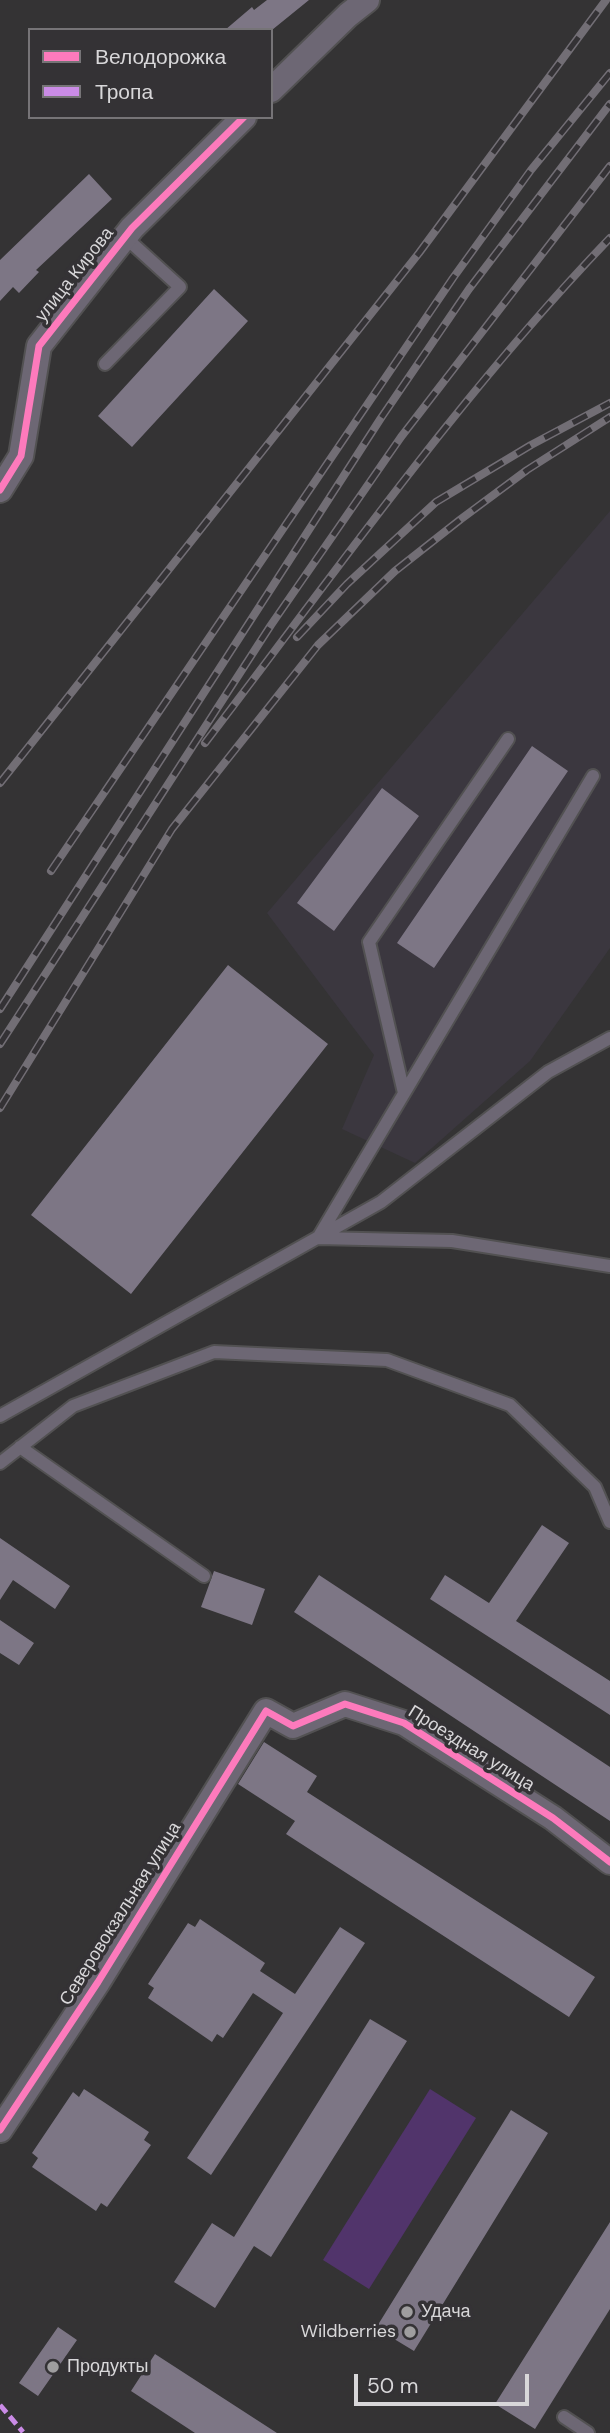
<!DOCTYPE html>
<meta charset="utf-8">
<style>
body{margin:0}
#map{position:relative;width:610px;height:2433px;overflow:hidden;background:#343334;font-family:"DM Sans",sans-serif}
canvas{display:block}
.legend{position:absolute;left:28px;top:28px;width:245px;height:91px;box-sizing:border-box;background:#343235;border:2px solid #767477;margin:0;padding:9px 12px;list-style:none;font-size:21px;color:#d8d7d9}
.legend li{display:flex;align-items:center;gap:14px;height:35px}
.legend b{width:35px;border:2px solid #767477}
.scale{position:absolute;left:354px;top:2374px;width:175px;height:32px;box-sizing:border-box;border:4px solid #d8d7d9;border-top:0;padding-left:9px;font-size:21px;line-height:24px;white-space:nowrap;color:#d8d7d9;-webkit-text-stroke:5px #343235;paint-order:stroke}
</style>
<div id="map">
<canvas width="610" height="2433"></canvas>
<ul class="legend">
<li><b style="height:9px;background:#fd7abc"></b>Велодорожка</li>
<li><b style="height:9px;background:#ca8be6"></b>Тропа</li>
</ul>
<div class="scale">50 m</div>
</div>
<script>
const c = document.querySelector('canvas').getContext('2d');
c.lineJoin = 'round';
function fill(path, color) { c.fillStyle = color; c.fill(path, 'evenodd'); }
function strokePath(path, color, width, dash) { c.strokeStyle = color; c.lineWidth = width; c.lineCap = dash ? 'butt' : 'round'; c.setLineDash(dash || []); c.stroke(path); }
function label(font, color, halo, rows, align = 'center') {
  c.font = font + ' "DM Sans",sans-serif'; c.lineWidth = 7; c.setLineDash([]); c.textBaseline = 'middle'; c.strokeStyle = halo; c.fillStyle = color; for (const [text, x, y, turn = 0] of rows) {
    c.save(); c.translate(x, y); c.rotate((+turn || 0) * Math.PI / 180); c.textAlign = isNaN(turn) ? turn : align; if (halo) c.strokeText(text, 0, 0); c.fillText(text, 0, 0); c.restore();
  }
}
fill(new Path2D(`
 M 610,511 L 610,948 L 530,1061 L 415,1163 L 342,1129 L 374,1055 L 267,913 Z`), '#3b373f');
fill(new Path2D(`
 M 430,2089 L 476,2118 L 369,2289 L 323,2260 Z`), '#51346b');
fill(new Path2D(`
 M 267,0 L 309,0 L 272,30 L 225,30 L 252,7 L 254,10 Z
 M 89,174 L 112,199 L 36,270 L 39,272 L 19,293 L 13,287 L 0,301 L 0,260 Z
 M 214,289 L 248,321 L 132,447 L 98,416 Z
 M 532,746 L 568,771 L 434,968 L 397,943 Z
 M 382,788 L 419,816 L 334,931 L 297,903 Z
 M 228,965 L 328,1044 L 131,1294 L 31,1215 Z
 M 542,1525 L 569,1543 L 516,1621 L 610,1681 L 610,1715 L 430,1599 L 445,1575 L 489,1603 Z
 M 0,1538 L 70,1586 L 55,1609 L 13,1580 L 0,1600 Z
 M 214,1571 L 265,1589 L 252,1625 L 201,1607 Z
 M 319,1575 L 610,1767 L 610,1821 L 294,1612 Z
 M 0,1620 L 34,1643 L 19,1665 L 0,1653 Z
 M 264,1742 L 317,1776 L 307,1792 L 595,1977 L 569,2017 L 286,1834 L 295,1821 L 238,1784 Z
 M 200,1919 L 265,1963 L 260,1971 L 295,1994 L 340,1927 L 365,1943 L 211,2175 L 187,2158 L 283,2013 L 253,1993 L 223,2038 L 217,2034 L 212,2042 L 148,1998 L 154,1988 L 148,1984 L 188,1923 L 195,1927 Z
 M 370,2019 L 407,2041 L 271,2257 L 254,2246 L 215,2308 L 174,2282 L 212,2223 L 234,2237 Z
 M 84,2089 L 149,2132 L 144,2140 L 151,2145 L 107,2207 L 101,2203 L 96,2211 L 32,2167 L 38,2158 L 32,2153 L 73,2092 L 79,2097 Z
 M 511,2110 L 548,2133 L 414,2351 L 376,2328 Z
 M 610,2222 L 610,2309 L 535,2429 L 495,2404 Z
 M 58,2327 L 77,2340 L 38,2396 L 19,2383 Z
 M 155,2354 L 277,2433 L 195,2433 L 131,2391 Z`), '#7d7685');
const service = new Path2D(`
 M 105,364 L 180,287 L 125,237
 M 593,776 L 318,1238 L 452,1241 L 610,1266
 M 404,1093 L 369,942 L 508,739
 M 0,1416 L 381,1202 L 548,1072 L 610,1038
 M 20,1447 L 204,1576
 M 0,1463 L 73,1406 L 214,1352 L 387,1360 L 510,1405 L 595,1487 L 610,1522
 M 564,2417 L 588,2433`);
const minor = new Path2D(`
 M 271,90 L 348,15 L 367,0
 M 0,490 L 21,456 L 39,346 L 132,228 L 244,117
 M 0,2130 L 98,1982 L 266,1711 L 293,1726 L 345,1704 L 404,1723 L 553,1818 L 610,1862`);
strokePath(service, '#525152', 16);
strokePath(minor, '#525152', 28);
strokePath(service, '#6d6774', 12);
strokePath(minor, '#6d6774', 24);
const rail = new Path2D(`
 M 297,637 L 347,584 L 436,502 L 531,445 L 610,403
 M 205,743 C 336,572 461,393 610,238
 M 0,783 L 419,253 L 606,0
 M 51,871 L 453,278 L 531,170 L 610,73
 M 0,1009 L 381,418 L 469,289 L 610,104
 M 0,1044 L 271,625 L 401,437 L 610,166
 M 0,1108 L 172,829 L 318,645 L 395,571 L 461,519 L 527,470 L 610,417`);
strokePath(rail, '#726e75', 8);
strokePath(rail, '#343235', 5, [16]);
strokePath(new Path2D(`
 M 0,2405 L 23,2432`), '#ca8be6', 5, [10, 5]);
strokePath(new Path2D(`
 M 0,490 L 21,456 L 39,346 L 132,228 L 244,117
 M 0,2130 L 98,1982 L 266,1711 L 293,1726 L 345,1704 L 404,1723 L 553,1818 L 610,1862`), '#fd7abc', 7);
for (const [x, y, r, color] of [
 [407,2312,7,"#9f9e9f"],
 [410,2332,7,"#9f9e9f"],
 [53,2367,7,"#9f9e9f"]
]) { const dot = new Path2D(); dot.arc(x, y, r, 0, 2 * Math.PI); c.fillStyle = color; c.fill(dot); strokePath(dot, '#343235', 2.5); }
label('18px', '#d8d7d9', '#343235', [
 ["улица Кирова",75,275,-52],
 ["Проездная улица",471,1749,32],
 ["Северовокзальная улица",121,1914,-58]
]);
label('18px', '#d8d7d9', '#343235', [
 ["Удача",421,2312],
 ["Wildberries",396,2332,"right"],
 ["Продукты",67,2367]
], 'left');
</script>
